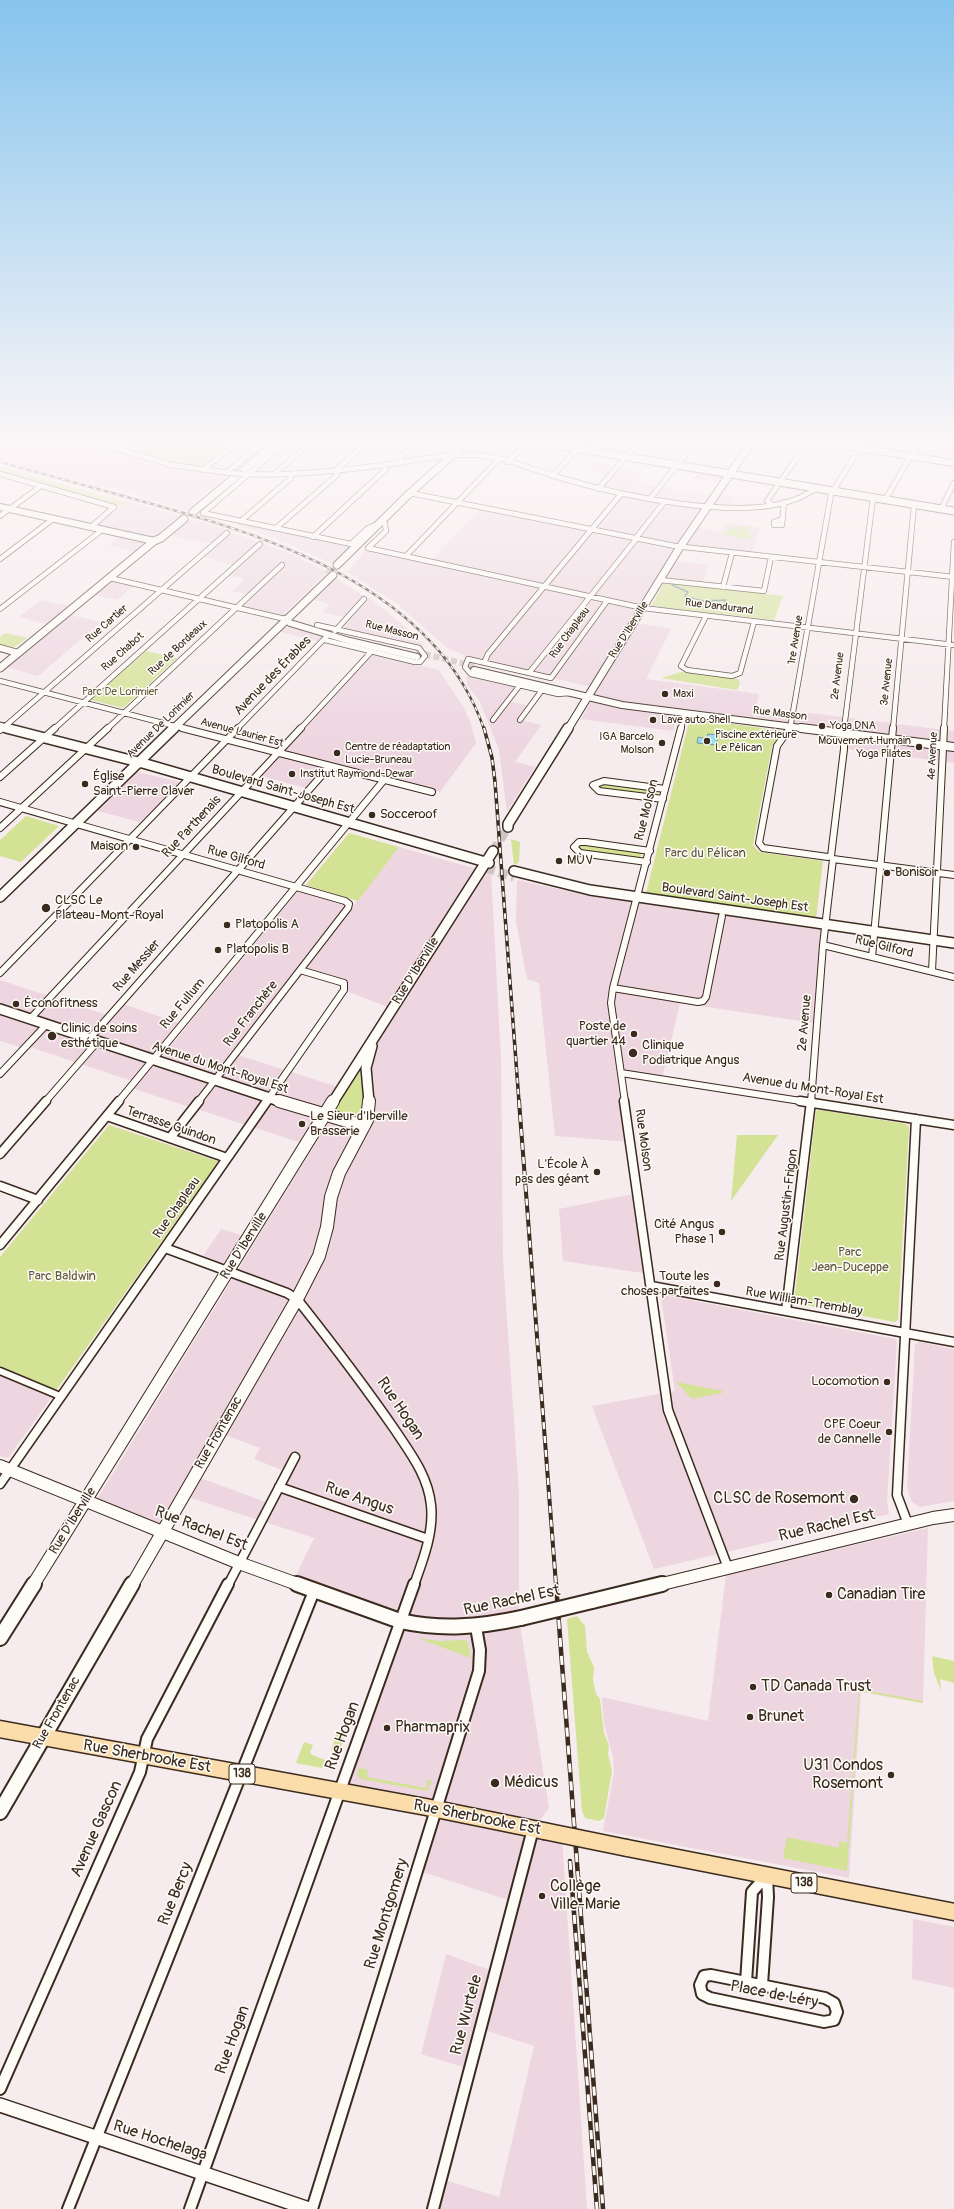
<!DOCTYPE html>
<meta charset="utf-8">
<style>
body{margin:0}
canvas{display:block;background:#f6ebed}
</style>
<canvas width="954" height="2209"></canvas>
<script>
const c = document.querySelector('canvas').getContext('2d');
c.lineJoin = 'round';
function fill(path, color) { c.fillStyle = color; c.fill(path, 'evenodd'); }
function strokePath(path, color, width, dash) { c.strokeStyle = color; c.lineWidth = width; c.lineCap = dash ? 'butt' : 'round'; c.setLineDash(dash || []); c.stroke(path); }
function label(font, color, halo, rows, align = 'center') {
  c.font = font + ' Pangolin,sans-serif'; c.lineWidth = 3; c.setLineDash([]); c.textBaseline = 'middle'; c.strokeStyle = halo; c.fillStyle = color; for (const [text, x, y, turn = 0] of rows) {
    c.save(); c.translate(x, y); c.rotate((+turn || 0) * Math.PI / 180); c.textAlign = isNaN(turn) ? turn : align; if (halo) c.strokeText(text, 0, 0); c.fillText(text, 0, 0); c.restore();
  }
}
fill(new Path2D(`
 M 0,440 L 79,440 L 115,452 L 173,468 L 228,475 L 184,510 L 110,487 L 107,489 L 0,459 Z
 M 592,462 L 642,472 L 635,482 L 710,496 L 591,687 L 479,661 L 447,648 L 396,603 L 348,572 L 366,549 L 430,562 L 480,508 L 589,530 L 618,495 L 595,489 L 606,476 L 585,471 Z
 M 699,471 L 719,475 L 720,476 L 715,483 L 693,479 Z
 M 718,495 L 735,498 L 730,506 L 712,505 Z
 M 127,501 L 181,517 L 137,552 L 108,545 L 121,535 L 92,528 Z
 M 189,519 L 230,530 L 230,532 L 285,551 L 327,572 L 283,615 L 239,606 L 250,595 L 232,591 L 245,579 L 226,575 L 235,566 L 201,556 L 214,544 L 195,540 L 192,542 L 168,535 Z
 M 240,522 L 354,546 L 335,565 L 285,542 L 237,525 Z
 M 726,522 L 760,528 L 752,552 L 688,545 L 699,528 L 720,532 Z
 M 671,561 L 709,565 L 702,584 L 660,580 Z
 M 335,578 L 364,596 L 343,617 L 322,612 L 330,604 L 312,599 Z
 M 112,581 L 134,586 L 117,600 L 94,595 Z
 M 369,597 L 409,630 L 424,646 L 420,647 L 340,628 Z
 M 41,600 L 70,606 L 49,625 L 19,617 Z
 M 71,615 L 101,622 L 38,676 L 6,667 Z
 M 286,623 L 325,637 L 320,642 L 277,631 Z
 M 636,623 L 671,629 L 646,679 L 759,694 L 754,718 L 685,709 L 677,717 L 673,731 L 581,719 Z
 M 372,654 L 439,670 L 464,708 L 471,724 L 476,743 L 440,792 L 328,763 L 306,788 L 261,776 L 279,756 L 311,758 L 283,751 Z
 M 466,676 L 514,687 L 506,700 L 530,706 L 521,720 L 541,725 L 515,762 L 535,767 L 507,812 L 499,750 L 479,700 L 467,685 Z
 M 759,707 L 891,723 L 890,736 L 756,718 Z
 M 896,724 L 954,731 L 954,763 L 894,755 Z
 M 850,736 L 888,741 L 887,755 L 848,749 Z
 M 134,771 L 183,783 L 143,823 L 94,810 Z
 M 399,847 L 491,873 L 501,1059 L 503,1260 L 519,1494 L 519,1618 L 549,1808 L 533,1829 L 514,1902 L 417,1870 L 437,1809 L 340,1791 L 400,1621 L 292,1583 L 314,1538 L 188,1497 L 179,1491 L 160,1525 L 97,1499 L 397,1011 L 349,992 L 346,983 L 303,970 ZM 220,1433 L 260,1448 L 254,1459 L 287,1472 L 271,1504 L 195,1476 Z
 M 517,880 L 591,896 L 823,930 L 814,1023 L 680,1003 L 662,1079 L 621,1073 L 631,1142 L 555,1136 L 539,983 L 527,979 L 516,921 Z
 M 298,891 L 347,904 L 214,1075 L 161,1058 Z
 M 0,980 L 107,1015 L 118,1002 L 178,1023 L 147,1061 L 216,1084 L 238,1055 L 338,1087 L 302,1143 L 134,1089 L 138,1083 L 33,1048 L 20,1047 L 0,1041 Z
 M 638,1193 L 649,1274 L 563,1261 L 559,1209 Z
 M 221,1229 L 244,1236 L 226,1265 L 203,1256 Z
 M 663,1295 L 895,1339 L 897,1342 L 887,1500 L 889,1514 L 654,1569 L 592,1406 L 675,1391 L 661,1297 Z
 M 919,1342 L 954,1349 L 954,1501 L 920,1507 L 912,1502 L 907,1488 L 915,1345 Z
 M 0,1375 L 53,1395 L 9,1457 L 6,1458 L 0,1456 Z
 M 928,1528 L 923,1703 L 861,1692 L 849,1878 L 603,1831 L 614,1772 L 613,1757 L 604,1724 L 602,1697 L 708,1721 L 726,1575 Z
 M 536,1833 L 562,1838 L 587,2209 L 436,2209 L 445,2180 L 499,2197 L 534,2046 L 481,2029 L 470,2069 L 421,2054 L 446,1954 L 495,1972 Z
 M 913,1919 L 954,1927 L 954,1988 L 912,1979 Z`), '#edd6e0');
fill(new Path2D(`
 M 134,440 L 235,440 L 199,468 L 122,449 Z
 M 0,467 L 128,503 L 119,509 L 120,507 L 117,505 L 0,472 Z
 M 735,525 L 739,525 L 737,530 L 740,526 L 745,526 L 743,531 L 746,526 L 750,527 L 748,532 L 753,535 L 750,538 L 752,540 L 721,534 L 724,534 L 725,530 L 732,529 Z
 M 666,582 L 783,596 L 774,620 L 651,606 L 664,583 Z
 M 5,633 L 28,638 L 13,648 L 0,645 L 0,637 Z
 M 146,651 L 177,658 L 123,708 L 91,700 Z
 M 681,672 L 738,679 L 740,683 L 737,690 L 661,678 Z
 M 690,718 L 783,731 L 772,746 L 753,845 L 759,852 L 823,861 L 816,919 L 646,893 Z
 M 600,783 L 657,791 L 658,792 L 657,795 L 599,789 L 597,784 Z
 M 26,816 L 59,826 L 21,862 L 0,856 L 0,840 Z
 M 349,833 L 399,847 L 358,901 L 306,885 Z
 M 511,839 L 520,842 L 519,862 L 514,865 Z
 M 582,844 L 638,852 L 642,854 L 639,859 L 581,851 L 578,846 Z
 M 359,1066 C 360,1079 366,1109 359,1119 L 334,1111 Z
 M 820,1110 L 906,1124 L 909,1127 L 898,1320 L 895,1322 L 794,1303 L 816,1111 Z
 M 109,1125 L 217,1161 L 217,1163 L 55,1392 L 0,1371 L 0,1257 Z
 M 737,1135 L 778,1135 L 731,1201 Z
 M 676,1382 L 723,1391 L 722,1393 L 692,1399 Z
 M 577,1616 L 585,1626 L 587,1652 L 594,1667 L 593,1680 L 596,1694 L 600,1699 L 604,1733 L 609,1746 L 608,1754 L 612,1771 L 605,1812 L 604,1818 L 599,1821 L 585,1818 L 582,1811 L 567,1619 Z
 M 417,1638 L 439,1641 L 465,1640 L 468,1643 L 471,1658 Z
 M 932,1656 L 954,1661 L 954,1683 L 940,1679 L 941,1691 L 934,1673 Z
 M 859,1689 L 923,1701 L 922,1703 L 860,1691 L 847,1871 L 783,1858 L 787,1837 L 839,1848 L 839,1841 L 847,1843 Z
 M 337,1734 L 345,1736 L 339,1752 L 331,1750 Z
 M 304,1742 L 313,1745 L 310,1752 L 312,1755 L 325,1760 L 322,1768 L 296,1763 Z
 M 359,1768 L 368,1770 L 367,1777 L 426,1788 L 427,1780 L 432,1780 L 427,1791 L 361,1779 L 357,1775 Z`), '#d3e295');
const water = new Path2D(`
 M 708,734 L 718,735 L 716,745 L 697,743 L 698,737 L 707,739 Z`);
fill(water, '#93ddf4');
strokePath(water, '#70959e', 1);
strokePath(new Path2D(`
 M 672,585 L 688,592 L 685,596 L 687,597 L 703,601 L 726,600 L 724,604`), '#70959e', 1.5);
strokePath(new Path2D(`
 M 416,652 L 474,666`), '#d1c4c4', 6, [6, 3]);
strokePath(new Path2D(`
 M 180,518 L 189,511
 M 327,574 L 337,565`), '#d1c4c4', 7, [7, 3.5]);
strokePath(new Path2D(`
 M 493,851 L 508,827
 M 486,868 L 514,877`), '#d1c4c4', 9, [9, 4.5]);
const pedestrian = new Path2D(`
 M 0,1371 L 60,1396`);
const minorFar3 = new Path2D(`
 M 87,440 L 172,465 L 230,473
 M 285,440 L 286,442 L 203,513 L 351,544 L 368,528 L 378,524
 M 115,449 L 129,440
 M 508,462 L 529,440
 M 402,463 L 400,458 L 420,440
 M 203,470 L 241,440
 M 227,472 L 267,440
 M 0,474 L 114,507 L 91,527
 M 243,474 C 293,476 341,471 390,464 C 418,460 449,453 477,455 C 506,457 533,470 561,478 C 618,495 740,522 796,499 C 803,497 810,492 817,488
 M 273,475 L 314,440
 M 552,476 L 586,440
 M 598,489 L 641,440
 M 410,493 L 675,546 L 954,577
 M 650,499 L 697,440
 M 885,500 L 920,440
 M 772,505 L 767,501 L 809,440
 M 941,509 L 954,483
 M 0,516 L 41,486
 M 782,519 L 774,522 L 774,525 L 782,525 L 784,502
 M 241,521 L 291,478 L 290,475
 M 276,528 L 337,475 L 336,470 L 370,440
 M 313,537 L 386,469 L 385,465
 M 636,538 L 665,501
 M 368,548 L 643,608 L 954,645
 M 368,548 L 386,531 L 385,524
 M 406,556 L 499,459
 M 0,559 L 53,519
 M 110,578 L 285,619
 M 660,580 L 764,591 L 771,557
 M 723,587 L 732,553
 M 0,609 L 102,530
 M 706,616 L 681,666 L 687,670 L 732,676 L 740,673 L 754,622
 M 317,625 L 419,648 L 425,656 L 420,662 L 415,662 L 325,640
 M 335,631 L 364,599
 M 468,659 L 551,678 L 607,601
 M 468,659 L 465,667 L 471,674 L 558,694 L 570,693
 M 484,663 L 488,654 L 621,494
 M 529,673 L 637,538
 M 0,681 L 186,729
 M 493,720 L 520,685
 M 520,720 L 542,690
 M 2,729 L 227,533
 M 54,729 L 260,544
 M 107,729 L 282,565
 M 237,729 L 328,635
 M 300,729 L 371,652
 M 681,729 L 685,713
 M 790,729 L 831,494 L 865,440
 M 844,729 L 873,498
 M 893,729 L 914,505
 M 944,729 L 954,542`);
const minorFar2 = new Path2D(`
 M 182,728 L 432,792
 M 790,728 L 777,746 L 759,843 L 763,848 L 828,857 L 831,856 L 844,749 L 844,728
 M 0,730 L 3,728
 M 0,777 L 55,728
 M 663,799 L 599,791 L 593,785 L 604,781 L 665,789
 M 0,802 L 345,901 L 349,904 L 348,908 L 198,1102
 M 0,828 L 108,728
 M 647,862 L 580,853 L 574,847 L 579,842 L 586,842 L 650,851
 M 954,875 L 833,859 L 823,945 L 954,977
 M 872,957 L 893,728
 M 932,971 L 944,728
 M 0,973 L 238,728
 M 613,988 L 698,1002 L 703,1001 L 706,997 L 722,916
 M 30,1019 L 301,728
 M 90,1038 L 330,766
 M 621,1073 L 807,1102
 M 0,1074 L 47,1024
 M 45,1102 L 98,1041
 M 118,1102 L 384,780
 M 266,1102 L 344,990 L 344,983 L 300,970
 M 625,1102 L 611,1003 L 613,988 L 681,728
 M 811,1102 L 823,945`);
const minorFar1 = new Path2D(`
 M 624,1101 L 668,1410 L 728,1568
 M 800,1101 L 954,1125
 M 107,1116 L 227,1158
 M 170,1138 L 199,1101
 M 0,1154 L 46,1101
 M 0,1186 L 38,1200
 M 0,1245 L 119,1101
 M 165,1248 L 287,1293 L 297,1299 C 331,1342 364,1385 395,1430 C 411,1454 428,1476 431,1505 C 434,1532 423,1560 414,1585
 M 651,1286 L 954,1342
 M 786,1311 L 811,1101
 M 0,1484 L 267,1101
 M 279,1487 L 428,1539
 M 908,1524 L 897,1495 L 916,1119
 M 228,1585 L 295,1457`);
const minor = new Path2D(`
 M 711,1975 L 825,1998 L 834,2003 L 837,2012 L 834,2020 L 824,2022 L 710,1998 L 702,1994 L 700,1985 L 704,1976 Z
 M 746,1982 L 752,1892 L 767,1875
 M 762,1985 L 768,1897 L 767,1876
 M 0,2089 L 140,1772 L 147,1739 L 228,1584
 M 68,2209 L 314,1591
 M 190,2209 L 414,1584
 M 312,2209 L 479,1671 L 480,1650 L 476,1627
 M 433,2209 L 533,1829`);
const tertiaryFar2 = new Path2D(`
 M 808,440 L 954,463
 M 0,507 L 154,541
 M 285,619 L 290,623 L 350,641 L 417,657
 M 0,648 L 18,653
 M 474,670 L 622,705 L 809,729`);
const tertiaryFar1 = new Path2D(`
 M 801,728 L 954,747`);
const tertiary = new Path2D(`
 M 0,2105 L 309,2209`);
const secondaryFar3 = new Path2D(`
 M 526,440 L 954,511
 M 193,512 L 280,440
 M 337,565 L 410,493 L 469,440
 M 0,668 L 154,541 L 161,538 L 184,519
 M 0,726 L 10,729
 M 173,729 L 333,575
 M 568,729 L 680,547 L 753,440`);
const secondaryFar2 = new Path2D(`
 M 6,728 L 146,764 L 489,863
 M 508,827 L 508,824 L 568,728
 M 514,871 L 590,890 L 954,943
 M 0,897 L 174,728
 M 0,1009 L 282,1102
 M 333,1102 L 493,851
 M 369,1102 L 366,1068 L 372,1046`);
const secondaryFar1 = new Path2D(`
 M 279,1101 L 364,1126
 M 0,1466 L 239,1563 L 300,1585
 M 33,1585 L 333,1101
 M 132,1585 L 297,1299 L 319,1256 L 327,1227 L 331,1197 L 339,1173 L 367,1120 L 369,1101
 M 658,1585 L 933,1518 L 954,1515`);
const secondary = new Path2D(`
 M 297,1584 L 400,1621 C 442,1630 479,1627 521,1618
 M 592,1601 L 662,1584
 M 0,1638 L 34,1584
 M 0,1812 L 132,1584`);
const primary = new Path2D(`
 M 0,1729 L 426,1807 L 544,1831
 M 627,1848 L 954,1912`);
strokePath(pedestrian, '#3b2a1e', 9);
strokePath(minorFar3, '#3b2a1e', 6);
strokePath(minorFar2, '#3b2a1e', 8);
strokePath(minorFar1, '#3b2a1e', 11);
strokePath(minor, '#3b2a1e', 14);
strokePath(tertiaryFar2, '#3b2a1e', 8);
strokePath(tertiaryFar1, '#3b2a1e', 10);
strokePath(tertiary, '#3b2a1e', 16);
strokePath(secondaryFar3, '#3b2a1e', 9);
strokePath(secondaryFar2, '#3b2a1e', 12);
strokePath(secondaryFar1, '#3b2a1e', 14);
strokePath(secondary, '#3b2a1e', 18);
strokePath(primary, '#3b2a1e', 19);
strokePath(pedestrian, '#fdfcf7', 6);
strokePath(minorFar3, '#fdfcf7', 4.5);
strokePath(minorFar2, '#fdfcf7', 6);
strokePath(minorFar1, '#fdfcf7', 8);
strokePath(minor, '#fdfcf7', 10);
strokePath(tertiaryFar2, '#fdfcf7', 6);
strokePath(tertiaryFar1, '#fdfcf7', 8);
strokePath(tertiary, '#fdfcf7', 13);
strokePath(secondaryFar3, '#fdfcf7', 7);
strokePath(secondaryFar2, '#fdfcf7', 9);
strokePath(secondaryFar1, '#fdfcf7', 12);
strokePath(secondary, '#fdfcf7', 14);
strokePath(primary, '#faddab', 16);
const railFar3 = new Path2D(`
 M 0,462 C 45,474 89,487 134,499 C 266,535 434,585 484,729`);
const railFar2 = new Path2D(`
 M 484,728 L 492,758 L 495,782 L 519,1102`);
const railFar1 = new Path2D(`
 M 519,1101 L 556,1585`);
const rail = new Path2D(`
 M 556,1584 L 603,2209
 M 570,1861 L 597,2209`);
strokePath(railFar3, '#3b2a1e', 2.5);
strokePath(railFar2, '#3b2a1e', 3.5);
strokePath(railFar1, '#3b2a1e', 4);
strokePath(rail, '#3b2a1e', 4.5);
strokePath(railFar3, '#fdfcf7', 1.5, [4]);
strokePath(railFar2, '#fdfcf7', 2, [5.5]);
strokePath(railFar1, '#fdfcf7', 2.5, [7]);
strokePath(rail, '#fdfcf7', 3, [9]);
const minorBridge = new Path2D(`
 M 230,473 L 243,474`);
const secondaryBridge = new Path2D(`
 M 521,1618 L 592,1601`);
const primaryBridge = new Path2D(`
 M 544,1831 L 627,1848`);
strokePath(minorBridge, '#3b2a1e', 6, []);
strokePath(secondaryBridge, '#3b2a1e', 18, []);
strokePath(primaryBridge, '#3b2a1e', 19, []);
strokePath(minorBridge, '#fdfcf7', 4.5);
strokePath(secondaryBridge, '#fdfcf7', 14);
strokePath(primaryBridge, '#faddab', 16);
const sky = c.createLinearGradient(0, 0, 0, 749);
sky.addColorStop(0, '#86c4ed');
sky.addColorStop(0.59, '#fbf6f7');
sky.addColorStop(1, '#fbf6f700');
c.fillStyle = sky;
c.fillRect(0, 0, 954, 749);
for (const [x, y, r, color] of [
 [665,694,4,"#3b2a1e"],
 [653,720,4,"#3b2a1e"],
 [822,726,4,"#3b2a1e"],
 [707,741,4,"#3b2a1e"],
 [662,743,4,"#3b2a1e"],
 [919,747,4,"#3b2a1e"],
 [337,753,4,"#3b2a1e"],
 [292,774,4,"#3b2a1e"],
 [85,784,4,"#3b2a1e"],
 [372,815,4,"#3b2a1e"],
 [136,847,4,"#3b2a1e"],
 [559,861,4,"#3b2a1e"],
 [887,873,4,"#3b2a1e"],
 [46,908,5,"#3b2a1e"],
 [227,925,4,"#3b2a1e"],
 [218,950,4,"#3b2a1e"],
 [16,1004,4,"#3b2a1e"],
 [634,1034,4,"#3b2a1e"],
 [52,1036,5,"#3b2a1e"],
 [633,1053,5,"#3b2a1e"],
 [302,1124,4,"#3b2a1e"],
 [597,1172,4,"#3b2a1e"],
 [722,1232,4,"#3b2a1e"],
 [717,1284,4,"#3b2a1e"],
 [887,1382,4,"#3b2a1e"],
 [889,1432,4,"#3b2a1e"],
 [854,1499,5,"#3b2a1e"],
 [829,1595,4,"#3b2a1e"],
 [753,1687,4,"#3b2a1e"],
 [750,1717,4,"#3b2a1e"],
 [387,1728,4,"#3b2a1e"],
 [891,1775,4,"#3b2a1e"],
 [495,1783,5,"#3b2a1e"],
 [542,1896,4,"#3b2a1e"]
]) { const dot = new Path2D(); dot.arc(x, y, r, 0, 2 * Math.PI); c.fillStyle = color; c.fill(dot); strokePath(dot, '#fdfcf7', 1.5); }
label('11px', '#3b2a1e', '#fdfcf7', [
 ["Rue Dandurand",719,607,7],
 ["Rue Cartier",107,624,-41],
 ["Rue D'Iberville",629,630,-58],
 ["Rue Masson",392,631,14],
 ["Rue Chapleau",570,633,-54],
 ["1re Avenue",796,640,-81],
 ["Rue de Bordeaux",178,648,-43],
 ["Rue Chabot",123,652,-42],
 ["2e Avenue",838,676,-83],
 ["3e Avenue",887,682,-84],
 ["Rue Masson",780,714,7],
 ["Avenue De Lorimier",161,725,-44],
 ["Avenue Laurier Est",242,733,15],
 ["4e Avenue",933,756,-87]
]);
label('11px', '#61583c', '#fdfcf7', [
 ["Parc De Lorimier",120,692]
]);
label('11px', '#3b2a1e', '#fdfcf7', [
 ["Maxi",673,694],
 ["Lave auto Shell",661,720],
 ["Yoga DNA",830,726],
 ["Piscine extérieure",715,735],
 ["Le Pélican",715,748],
 ["IGA Barcelo",654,737,"right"],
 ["Molson",654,750,"right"],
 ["Mouvement Humain",911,741,"right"],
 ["Yoga Pilates",911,754,"right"],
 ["Centre de réadaptation",345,747],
 ["Lucie-Bruneau",345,760],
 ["Institut Raymond-Dewar",300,774]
], 'left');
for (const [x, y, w] of [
 [242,1774,26],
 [804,1883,26]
]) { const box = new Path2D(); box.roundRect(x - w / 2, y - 10, w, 20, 3); c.fillStyle = '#fdfcf7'; c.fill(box); strokePath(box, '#3b2a1e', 1); }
label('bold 12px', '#3b2a1e', null, [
 ["138",242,1774],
 ["138",804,1883]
]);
label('13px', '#3b2a1e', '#fdfcf7', [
 ["Avenue des Érables",273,676,-46],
 ["Boulevard Saint-Joseph Est",283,790,16],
 ["Rue Molson",647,810,-76],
 ["Rue Parthenais",192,827,-47],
 ["Rue Gilford",236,858,16],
 ["Boulevard Saint-Joseph Est",735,898,8],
 ["Rue Gilford",884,947,14],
 ["Rue Messier",137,966,-49],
 ["Rue D'Iberville",416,971,-58],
 ["Rue Fullum",183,1004,-50],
 ["Rue Franchère",251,1014,-52],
 ["2e Avenue",805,1023,-85],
 ["Avenue du Mont-Royal Est",220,1068,18],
 ["Avenue du Mont-Royal Est",813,1089,9],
 ["Terrasse Guindon",171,1126,19],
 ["Rue Molson",643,1140,82],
 ["Rue Augustin-Frigon",787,1205,-83],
 ["Rue Chapleau",177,1208,-55],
 ["Rue D'Iberville",244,1246,-58],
 ["Rue William-Tremblay",804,1302,10],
 ["Rue Frontenac",219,1433,-60],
 ["Rue D'Iberville",73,1521,-58],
 ["Rue Frontenac",57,1713,-60]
]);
label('13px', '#3b2a1e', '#fdfcf7', [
 ["Église",93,777],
 ["Saint-Pierre Claver",93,792],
 ["Socceroof",380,815],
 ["Maison",128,847,"right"],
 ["MÙV",567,861],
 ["Bonisoir",895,873],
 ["CLSC Le",55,901],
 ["Plateau-Mont-Royal",55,916],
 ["Platopolis A",235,925],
 ["Platopolis B",226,950],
 ["Éconofitness",24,1004],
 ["Poste de",626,1027,"right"],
 ["quartier 44",626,1042,"right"],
 ["Clinic de soins",61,1029],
 ["esthétique",61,1044],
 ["Clinique",642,1046],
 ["Podiatrique Angus",642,1061],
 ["Le Sieur d'Iberville",310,1117],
 ["Brasserie",310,1132],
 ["L'École À",589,1165,"right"],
 ["pas des géant",589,1180,"right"],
 ["Cité Angus",714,1225,"right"],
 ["Phase 1",714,1240,"right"],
 ["Toute les",709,1277,"right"],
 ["choses parfaites",709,1292,"right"],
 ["Locomotion",879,1382,"right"],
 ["CPE Coeur",881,1425,"right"],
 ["de Cannelle",881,1440,"right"]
], 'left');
label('13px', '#61583c', '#fdfcf7', [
 ["Parc du Pélican",705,854],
 ["Parc",850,1253],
 ["Jean-Duceppe",850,1268],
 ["Parc Baldwin",62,1277]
]);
label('16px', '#3b2a1e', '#fdfcf7', [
 ["Rue Hogan",400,1409,56],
 ["Rue Angus",359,1499,19],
 ["Rue Rachel Est",827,1526,-13],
 ["Rue Rachel Est",201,1529,21],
 ["Rue Rachel Est",512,1601,-12],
 ["Rue Hogan",343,1736,-70],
 ["Rue Sherbrooke Est",147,1757,10],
 ["Rue Sherbrooke Est",477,1818,11],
 ["Avenue Gascon",97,1829,-66],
 ["Rue Bercy",176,1894,-68],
 ["Rue Montgomery",387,1914,-73],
 ["Place de Léry",774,1995,11],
 ["Rue Wurtele",467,2015,-75],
 ["Rue Hogan",233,2040,-70],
 ["Rue Hochelaga",160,2141,18]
]);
label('16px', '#3b2a1e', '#fdfcf7', [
 ["CLSC de Rosemont",845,1499,"right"],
 ["Canadian Tire",837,1595],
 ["TD Canada Trust",761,1687],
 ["Brunet",758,1717],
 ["Pharmaprix",395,1728],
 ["U31 Condos",883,1766,"right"],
 ["Rosemont",883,1784,"right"],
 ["Médicus",504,1783],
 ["Collège",550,1887],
 ["Ville-Marie",550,1905]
], 'left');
</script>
